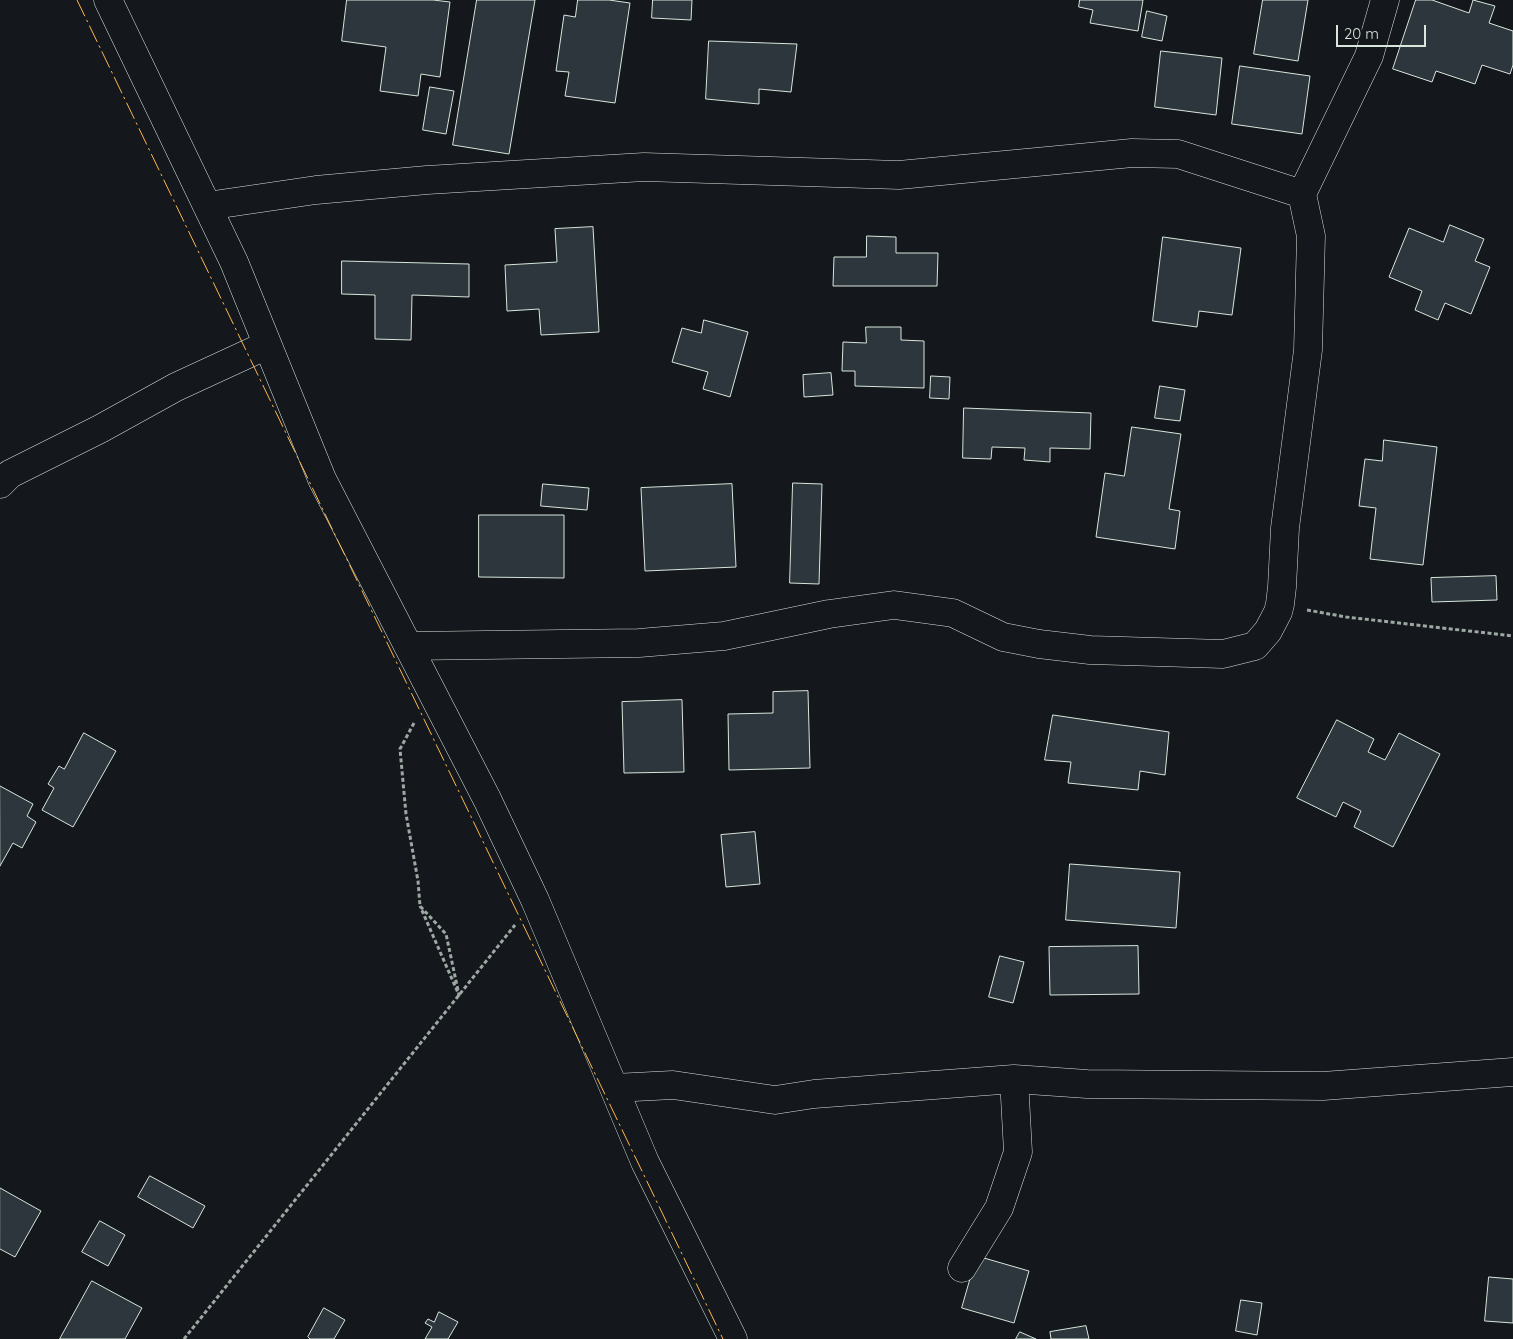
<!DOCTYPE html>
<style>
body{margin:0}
#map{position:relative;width:1513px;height:1339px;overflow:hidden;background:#14181c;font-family:Quicksand,sans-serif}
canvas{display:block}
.scale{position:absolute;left:1336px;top:25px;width:90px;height:22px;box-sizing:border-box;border:2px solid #d8e6dc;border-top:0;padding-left:6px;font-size:15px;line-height:18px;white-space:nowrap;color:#d8e6dc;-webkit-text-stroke:4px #14181c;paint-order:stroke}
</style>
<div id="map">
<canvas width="1513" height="1339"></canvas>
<div class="scale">20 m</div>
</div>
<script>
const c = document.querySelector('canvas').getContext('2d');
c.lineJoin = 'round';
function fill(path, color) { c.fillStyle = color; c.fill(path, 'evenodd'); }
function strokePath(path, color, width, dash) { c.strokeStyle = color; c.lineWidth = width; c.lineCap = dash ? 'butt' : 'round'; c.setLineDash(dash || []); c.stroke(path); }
const building = new Path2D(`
 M 347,0 L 433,0 L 450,2 L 440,77 L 421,74 L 418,96 L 380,91 L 386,47 L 342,41 Z
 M 477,0 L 535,0 L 509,154 L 453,145 Z
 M 578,0 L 609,0 L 630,3 L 615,103 L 565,96 L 569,72 L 556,71 L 564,15 L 575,17 Z
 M 653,0 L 692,0 L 691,20 L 652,18 Z
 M 1080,0 L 1143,0 L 1138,31 L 1090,23 L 1093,10 L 1079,7 Z
 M 1263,0 L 1308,0 L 1298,61 L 1254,54 Z
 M 1416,0 L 1432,0 L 1469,13 L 1473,0 L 1495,6 L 1489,23 L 1513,31 L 1513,65 L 1510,74 L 1482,65 L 1475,84 L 1436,71 L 1432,82 L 1393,69 Z
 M 1147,11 L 1167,16 L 1162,41 L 1142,37 Z
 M 709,41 L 797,44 L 791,92 L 759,89 L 759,104 L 706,99 Z
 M 1161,51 L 1222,58 L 1216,115 L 1155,107 Z
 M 1240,66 L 1310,76 L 1302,134 L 1232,124 Z
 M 430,87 L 454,91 L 446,134 L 423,130 Z
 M 1450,225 L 1484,239 L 1475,261 L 1490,267 L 1471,314 L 1445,303 L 1438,320 L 1415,310 L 1422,291 L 1389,277 L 1409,228 L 1443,242 Z
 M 593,227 L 599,332 L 541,335 L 539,309 L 507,311 L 505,265 L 557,262 L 555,229 Z
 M 867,236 L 896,237 L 896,253 L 938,253 L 937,286 L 833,286 L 834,257 L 866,257 Z
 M 1163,237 L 1241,248 L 1232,315 L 1199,311 L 1197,327 L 1153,321 Z
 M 342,261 L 469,264 L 469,297 L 412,295 L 411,340 L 375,339 L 375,295 L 342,294 Z
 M 704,320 L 748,332 L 730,397 L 703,389 L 708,372 L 672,362 L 682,328 L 701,333 Z
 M 866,327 L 901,327 L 901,340 L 924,341 L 924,388 L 855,386 L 855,371 L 842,371 L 843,342 L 866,343 Z
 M 831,373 L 833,395 L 804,397 L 803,375 Z
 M 931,376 L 950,377 L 949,399 L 930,398 Z
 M 1160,386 L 1185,390 L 1180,421 L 1155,418 Z
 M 964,408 L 1091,413 L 1090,449 L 1050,448 L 1050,462 L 1024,460 L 1025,448 L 992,447 L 991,459 L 963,458 Z
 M 1132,427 L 1181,434 L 1169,509 L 1180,511 L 1175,549 L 1096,537 L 1105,473 L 1124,476 Z
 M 1384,440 L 1437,447 L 1423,565 L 1370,559 L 1376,508 L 1359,506 L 1365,459 L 1382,461 Z
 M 793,483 L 822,484 L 819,584 L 790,583 Z
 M 543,484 L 589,488 L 587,510 L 541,506 Z
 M 732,484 L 736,567 L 645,571 L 641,488 Z
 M 479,515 L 564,515 L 564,578 L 479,577 Z
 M 1496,576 L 1497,600 L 1432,602 L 1431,578 Z
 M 808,691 L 810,768 L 729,770 L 728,714 L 773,713 L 773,692 Z
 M 682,700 L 684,772 L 624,773 L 622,702 Z
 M 1053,715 L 1169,732 L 1165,775 L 1140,771 L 1138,790 L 1068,783 L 1071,762 L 1045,760 Z
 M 1337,720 L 1374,739 L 1368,752 L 1385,760 L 1399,733 L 1440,754 L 1393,847 L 1354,827 L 1361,811 L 1343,802 L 1336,817 L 1297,798 Z
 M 84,733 L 116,751 L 73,827 L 42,810 L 54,788 L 48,784 L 59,766 L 64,769 Z
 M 0,786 L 33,804 L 27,816 L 36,822 L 22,848 L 13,843 L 0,866 Z
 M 755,832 L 760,884 L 726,887 L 721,835 Z
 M 1070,864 L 1180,872 L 1176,928 L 1066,920 Z
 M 1138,946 L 1139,994 L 1050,995 L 1049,947 Z
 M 1000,956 L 1024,962 L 1013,1003 L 989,997 Z
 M 150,1176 L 205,1206 L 193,1228 L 138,1197 Z
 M 0,1188 L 41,1211 L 15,1257 L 0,1249 Z
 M 100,1221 L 125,1235 L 108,1266 L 82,1252 Z
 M 977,1256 L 1029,1271 L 1014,1323 L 962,1308 Z
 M 1489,1277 L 1513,1279 L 1513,1323 L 1485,1321 Z
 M 92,1281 L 142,1308 L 125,1339 L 60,1339 Z
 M 1241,1300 L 1262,1303 L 1257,1335 L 1236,1331 Z
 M 324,1308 L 345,1320 L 334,1339 L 310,1339 L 308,1337 Z
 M 439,1312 L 458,1322 L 448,1339 L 425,1339 L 432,1327 L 425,1323 L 428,1319 L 434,1322 Z
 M 1086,1326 L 1089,1339 L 1051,1339 L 1050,1332 Z
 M 1020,1332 L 1036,1339 L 1016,1339 Z`);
fill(building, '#2c363c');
strokePath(building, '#d8e6dc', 1);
const minor = new Path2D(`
 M 108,0 L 234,262 L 322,479 L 487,799 L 535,900 L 645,1162 L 733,1339
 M 207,206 L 316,190 L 427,180 L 644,167 L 899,175 L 1132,153 L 1178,154 L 1302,194
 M 0,484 L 10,474 L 100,429 L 176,387 L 267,345
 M 408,646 L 639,643 L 724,636 L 829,614 L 894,605 L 953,613 L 1003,637 L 1039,644 L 1090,650 L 1223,654 L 1255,646 L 1268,631 L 1278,612 L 1280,604 L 1282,587 L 1285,528 L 1308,350 L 1311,236 L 1302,194 L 1369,56 L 1385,0
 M 614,1088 L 673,1085 L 775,1100 L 814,1094 L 1014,1079 L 1087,1084 L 1323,1086 L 1513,1072
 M 962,1268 L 999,1208 L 1018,1152 L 1014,1079`);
strokePath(minor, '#d8e6dc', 29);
strokePath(new Path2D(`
 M 1307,610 L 1346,617 L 1513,636
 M 414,723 L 400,749 L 406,814 L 418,881 L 420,906 L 446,934 L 459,995 L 420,906
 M 184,1339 L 515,925`), '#9da8a2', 3, [4, 2.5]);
strokePath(minor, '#14181c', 28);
strokePath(new Path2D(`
 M 77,0 L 723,1339`), '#ffb74d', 1, [18, 4, 2.5, 4]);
</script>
